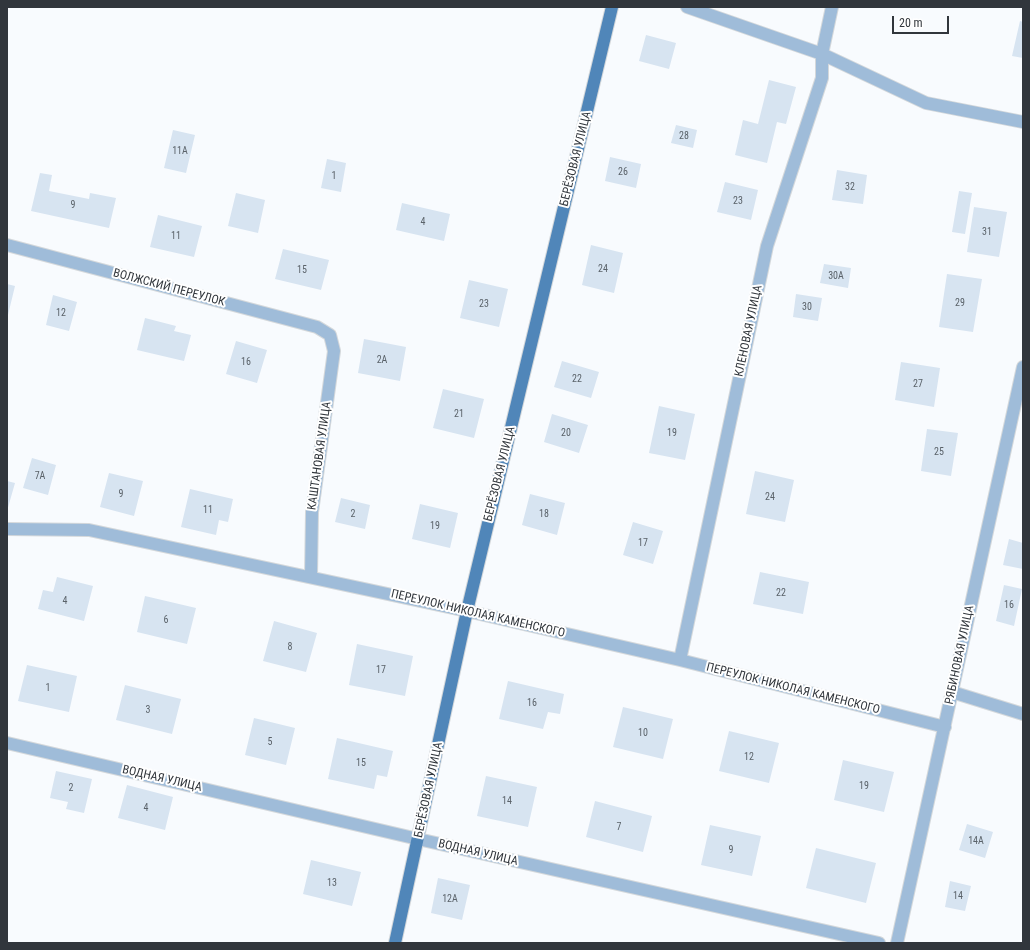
<!DOCTYPE html>
<meta charset="utf-8">
<style>
body{margin:0}
#map{position:relative;width:1030px;height:950px;overflow:hidden;background:#f8fbfe;font-family:"Roboto Condensed",sans-serif}
canvas{display:block}
.frame{position:absolute;inset:0;border:8px solid #31363c;pointer-events:none}
.scale{position:absolute;left:892px;top:16px;width:57px;height:18px;box-sizing:border-box;border:2px solid #31363c;border-top:0;padding-left:5px;font-size:12px;line-height:14px;white-space:nowrap;color:#31363c;-webkit-text-stroke:3px #fff;paint-order:stroke}
</style>
<div id="map">
<canvas width="1030" height="950"></canvas>
<div class="frame"></div>
<div class="scale">20 m</div>
</div>
<script>
const c = document.querySelector('canvas').getContext('2d');
c.lineJoin = 'round';
function fill(path, color) { c.fillStyle = color; c.fill(path, 'evenodd'); }
function strokePath(path, color, width, dash) { c.strokeStyle = color; c.lineWidth = width; c.lineCap = dash ? 'butt' : 'round'; c.setLineDash(dash || []); c.stroke(path); }
function label(font, color, halo, rows, align = 'center') {
  c.font = font + ' "Roboto Condensed",sans-serif'; c.lineWidth = 4; c.setLineDash([]); c.textBaseline = 'middle'; c.strokeStyle = halo; c.fillStyle = color; for (const [text, x, y, turn = 0] of rows) {
    c.save(); c.translate(x, y); c.rotate((+turn || 0) * Math.PI / 180); c.textAlign = isNaN(turn) ? turn : align; if (halo) c.strokeText(text, 0, 0); c.fillText(text, 0, 0); c.restore();
  }
}
fill(new Path2D(`
 M 1020,21 L 1023,22 L 1023,58 L 1012,56 Z
 M 646,35 L 676,43 L 669,69 L 639,61 Z
 M 769,80 L 796,87 L 786,124 L 777,122 L 767,163 L 735,155 L 743,120 L 758,124 Z
 M 676,125 L 697,130 L 693,148 L 671,143 Z
 M 173,130 L 195,135 L 186,173 L 164,168 Z
 M 610,157 L 641,164 L 636,188 L 605,181 Z
 M 327,159 L 346,163 L 341,192 L 321,188 Z
 M 837,170 L 867,175 L 863,204 L 832,200 Z
 M 40,173 L 52,175 L 49,191 L 89,199 L 90,193 L 116,198 L 109,228 L 31,211 Z
 M 725,182 L 758,190 L 751,220 L 717,212 Z
 M 959,191 L 972,193 L 965,234 L 952,232 Z
 M 236,193 L 265,200 L 258,233 L 228,226 Z
 M 402,203 L 450,214 L 444,241 L 396,230 Z
 M 974,207 L 1007,212 L 999,257 L 967,252 Z
 M 158,215 L 202,226 L 194,257 L 150,247 Z
 M 591,245 L 623,253 L 614,293 L 582,285 Z
 M 283,249 L 329,260 L 321,290 L 275,279 Z
 M 824,264 L 851,268 L 848,288 L 820,283 Z
 M 947,274 L 982,279 L 973,332 L 939,327 Z
 M 469,280 L 508,289 L 499,327 L 460,318 Z
 M 7,284 L 15,286 L 8,315 L 7,315 Z
 M 796,294 L 822,298 L 818,321 L 793,317 Z
 M 53,295 L 77,302 L 69,331 L 46,325 Z
 M 145,318 L 176,326 L 174,331 L 191,335 L 184,361 L 137,350 Z
 M 364,339 L 406,347 L 400,381 L 358,373 Z
 M 236,341 L 267,350 L 257,383 L 226,374 Z
 M 562,361 L 599,372 L 591,398 L 554,387 Z
 M 901,362 L 940,368 L 934,407 L 895,400 Z
 M 443,389 L 484,399 L 474,438 L 433,428 Z
 M 659,406 L 695,414 L 685,460 L 649,453 Z
 M 552,414 L 588,425 L 579,453 L 544,442 Z
 M 927,429 L 958,433 L 951,476 L 921,471 Z
 M 32,458 L 56,465 L 48,495 L 23,488 Z
 M 755,471 L 794,480 L 785,522 L 746,514 Z
 M 109,473 L 143,481 L 134,516 L 100,507 Z
 M 7,481 L 15,483 L 7,511 Z
 M 190,489 L 233,499 L 228,522 L 219,520 L 216,535 L 181,527 Z
 M 530,494 L 565,503 L 557,535 L 522,525 Z
 M 341,498 L 370,505 L 365,529 L 335,522 Z
 M 420,504 L 458,513 L 450,548 L 412,539 Z
 M 633,522 L 663,531 L 653,564 L 623,555 Z
 M 1009,539 L 1023,543 L 1023,569 L 1003,565 Z
 M 760,572 L 809,582 L 803,614 L 753,604 Z
 M 57,577 L 93,586 L 84,621 L 38,609 L 43,590 L 53,592 Z
 M 1004,585 L 1022,589 L 1014,626 L 996,621 Z
 M 145,596 L 196,608 L 187,644 L 137,632 Z
 M 274,621 L 317,633 L 306,672 L 263,661 Z
 M 357,644 L 413,656 L 405,696 L 349,685 Z
 M 27,665 L 77,676 L 69,712 L 18,701 Z
 M 508,681 L 564,694 L 560,714 L 548,712 L 543,729 L 499,719 Z
 M 125,685 L 181,699 L 172,734 L 116,720 Z
 M 623,707 L 673,719 L 663,759 L 613,747 Z
 M 254,718 L 295,728 L 286,765 L 245,755 Z
 M 729,731 L 779,743 L 769,783 L 719,771 Z
 M 337,738 L 393,751 L 387,777 L 377,775 L 374,789 L 328,779 Z
 M 843,760 L 894,772 L 884,812 L 834,800 Z
 M 56,771 L 92,779 L 84,813 L 66,809 L 68,802 L 50,798 Z
 M 486,776 L 537,787 L 528,827 L 477,816 Z
 M 127,785 L 173,797 L 165,830 L 118,818 Z
 M 595,801 L 652,816 L 643,852 L 586,837 Z
 M 967,824 L 993,832 L 985,858 L 959,850 Z
 M 710,825 L 761,836 L 752,876 L 701,865 Z
 M 816,848 L 876,863 L 866,903 L 806,888 Z
 M 311,860 L 361,872 L 352,906 L 303,894 Z
 M 438,878 L 470,885 L 462,920 L 431,913 Z
 M 950,881 L 971,886 L 965,911 L 945,907 Z`), '#d7e4f1');
const minor = new Path2D(`
 M 687,7 L 822,54 L 926,103 L 1023,122
 M 7,245 L 317,327 L 330,335 L 334,351 L 312,512 L 311,577
 M 7,529 L 89,530 L 467,611 L 680,660 L 945,727
 M 680,660 L 767,246 L 822,78 L 822,54 L 832,7
 M 952,692 L 1023,714
 M 7,743 L 418,839 L 879,943
 M 897,943 L 1023,367`);
const major = new Path2D(`
 M 395,943 L 467,611 L 612,7`);
strokePath(minor, '#d4d8db', 14);
strokePath(major, '#d4d8db', 14);
strokePath(minor, '#9fbcd9', 12);
strokePath(major, '#5086b9', 12);
label('10px', '#5a6269', null, [
 ["28",684,136],
 ["11А",180,151],
 ["26",623,172],
 ["1",334,176],
 ["32",850,187],
 ["23",738,201],
 ["9",73,205],
 ["4",423,222],
 ["31",987,232],
 ["11",176,236],
 ["24",603,269],
 ["15",302,270],
 ["30А",836,276],
 ["29",960,303],
 ["23",484,304],
 ["30",807,307],
 ["12",61,313],
 ["2А",382,360],
 ["16",246,362],
 ["22",577,379],
 ["27",918,384],
 ["21",459,414],
 ["20",566,433],
 ["19",672,433],
 ["25",939,452],
 ["7А",40,476],
 ["9",121,494],
 ["24",770,497],
 ["11",208,510],
 ["2",353,514],
 ["18",544,514],
 ["19",435,526],
 ["17",643,543],
 ["22",781,593],
 ["4",65,601],
 ["16",1009,605],
 ["6",166,620],
 ["8",290,647],
 ["17",381,670],
 ["1",48,688],
 ["16",532,703],
 ["3",148,710],
 ["10",643,733],
 ["5",270,742],
 ["12",749,757],
 ["15",361,763],
 ["19",864,786],
 ["2",71,788],
 ["14",507,801],
 ["4",146,808],
 ["7",619,827],
 ["14А",976,841],
 ["9",731,850],
 ["13",332,883],
 ["14",958,896],
 ["12А",450,899]
]);
label('12px', '#31363c', '#fff', [
 ["БЕРЁЗОВАЯ УЛИЦА",576,159,-76],
 ["ВОЛЖСКИЙ ПЕРЕУЛОК",169,288,15],
 ["КЛЕНОВАЯ УЛИЦА",749,331,-78],
 ["КАШТАНОВАЯ УЛИЦА",320,456,-82],
 ["БЕРЁЗОВАЯ УЛИЦА",500,474,-76],
 ["ПЕРЕУЛОК НИКОЛАЯ КАМЕНСКОГО",478,614,13],
 ["РЯБИНОВАЯ УЛИЦА",960,655,-78],
 ["ПЕРЕУЛОК НИКОЛАЯ КАМЕНСКОГО",793,689,14],
 ["ВОДНАЯ УЛИЦА",162,779,13],
 ["БЕРЁЗОВАЯ УЛИЦА",429,790,-78],
 ["ВОДНАЯ УЛИЦА",478,853,13]
]);
</script>
